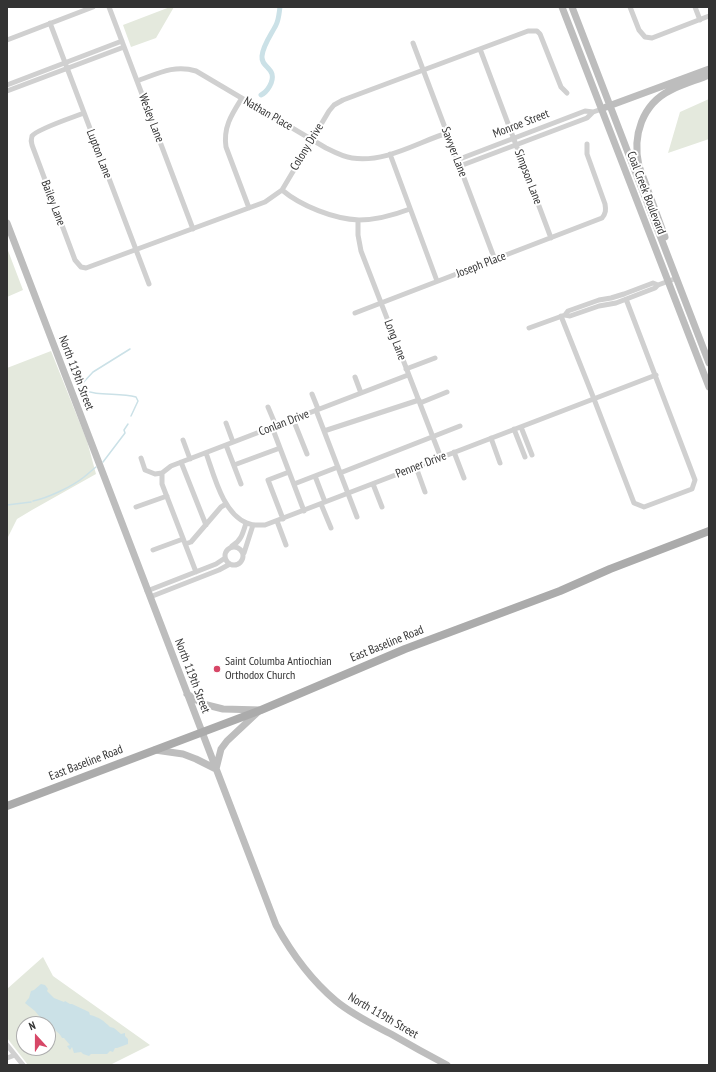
<!DOCTYPE html>
<style>
body{margin:0}
#map{position:relative;width:716px;height:1072px;overflow:hidden;background:#fff;font-family:"PT Sans Narrow",sans-serif}
canvas{display:block}
.frame{position:absolute;inset:0;border:8px solid #333;pointer-events:none}
.north{position:absolute;left:16px;top:1016px;width:40px;height:40px;box-sizing:border-box;background:#fff;border:1px solid #adadad;border-radius:50%;rotate:339deg;font-size:11px;font-weight:700;line-height:16px;text-align:center;color:#333}
.north::after{content:'';display:block;margin:auto;width:14px;height:18px;background:#d74767;clip-path:polygon(50% 0,100% 100%,50% 72%,0 100%)}
</style>
<div id="map">
<canvas width="716" height="1072"></canvas>
<div class="frame"></div>
<div class="north">N</div>
</div>
<script>
const c = document.querySelector('canvas').getContext('2d');
c.lineJoin = 'round';
function fill(path, color) { c.fillStyle = color; c.fill(path, 'evenodd'); }
function strokePath(path, color, width, dash) { c.strokeStyle = color; c.lineWidth = width; c.lineCap = dash ? 'butt' : 'round'; c.setLineDash(dash || []); c.stroke(path); }
function label(font, color, halo, rows, align = 'center') {
  c.font = font + ' "PT Sans Narrow",sans-serif'; c.lineWidth = 4; c.setLineDash([]); c.textBaseline = 'middle'; c.strokeStyle = halo; c.fillStyle = color; for (const [text, x, y, turn = 0] of rows) {
    c.save(); c.translate(x, y); c.rotate((+turn || 0) * Math.PI / 180); c.textAlign = isNaN(turn) ? turn : align; if (halo) c.strokeText(text, 0, 0); c.fillText(text, 0, 0); c.restore();
  }
}
fill(new Path2D(`
 M 170,7 L 174,7 L 156,38 L 131,47 L 123,25 Z
 M 709,99 L 709,139 L 668,153 L 680,112 Z
 M 7,248 L 23,290 L 7,297 Z
 M 51,351 L 87,441 L 96,474 L 32,510 L 17,519 L 7,539 L 7,368 Z
 M 43,957 L 53,976 L 150,1045 L 110,1065 L 28,1065 L 7,1038 L 7,989 ZM 24,1024 L 48,1024 L 48,1048 L 24,1048 Z`), '#e4e9dd');
fill(new Path2D(`
 M 41,984 L 45,985 L 48,989 L 47,991 L 54,998 L 64,1002 L 65,1001 L 70,1004 L 72,1004 L 89,1012 L 90,1015 C 99,1017 104,1021 110,1027 L 114,1028 L 121,1034 L 125,1033 L 125,1036 L 128,1039 L 128,1044 L 117,1048 L 115,1048 L 113,1052 L 110,1051 L 107,1054 L 91,1054 L 89,1056 L 83,1054 L 81,1052 L 74,1053 L 72,1047 L 70,1050 L 67,1046 L 70,1045 L 64,1038 L 62,1038 C 59,1031 51,1029 47,1022 L 44,1022 L 35,1011 L 25,1003 L 28,999 L 29,998 L 31,991 L 34,990 Z`), '#cbe1e7');
strokePath(new Path2D(`
 M 130,349 L 93,372 L 80,386 L 81,389 C 98,397 118,392 136,397 L 138,401 L 131,416
 M 103,462 L 125,433 L 124,430 L 128,424
 M 33,501 C 48,498 73,486 84,477 C 88,474 92,470 96,467
 M 7,505 L 31,502`), '#cbe1e7', 1.5);
strokePath(new Path2D(`
 M 261,95 C 267,92 274,82 272,74 C 270,67 261,65 262,56 C 263,45 271,35 276,25 C 279,19 279,13 280,7`), '#cbe1e7', 5);
strokePath(new Path2D(`
 M 109,7 L 193,229
 M 630,7 L 639,30 L 645,37 L 652,38 L 709,16
 M 695,7 L 700,20
 M 50,23 L 149,284
 M 7,40 L 93,7
 M 413,43 L 495,260
 M 480,49 L 551,238
 M 137,81 C 157,74 174,64 196,71 L 326,148 C 334,152 343,157 352,158 C 385,163 416,143 447,133
 M 7,85 L 122,41
 M 7,91 L 124,47
 M 242,98 C 232,114 223,127 226,147 L 249,208
 M 84,113 C 74,117 37,129 32,136 C 31,139 31,142 32,145 L 75,260 L 81,267 L 86,268 L 265,202 L 282,190 L 329,111 L 334,105 L 343,100 L 528,31 L 537,31 L 540,34 L 561,87 L 567,93
 M 390,154 L 437,281
 M 457,160 L 585,111 L 593,112
 M 460,166 L 587,118 L 593,112 L 602,109
 M 282,190 C 301,206 334,219 359,220 C 377,220 394,215 410,209
 M 358,220 L 358,235 L 361,251 L 441,458
 M 355,313 L 602,218 C 606,213 606,210 605,204 L 587,154 L 587,144
 M 565,315 L 568,311 L 599,300 L 611,298 L 624,294 L 653,283 L 658,285
 M 561,316 L 594,399 L 634,503 L 644,507 L 692,489 L 695,480 L 626,299
 M 529,328 L 565,315 L 570,316 L 599,306 L 616,303 L 655,288 L 658,285 L 677,278
 M 406,369 L 435,358
 M 355,377 L 361,393
 M 312,394 L 318,409
 M 420,403 L 447,392
 M 268,407 L 276,426
 M 316,410 L 357,517
 M 293,419 L 307,454
 M 226,423 L 233,442
 M 272,427 L 304,511
 M 521,427 L 532,455
 M 514,429 L 525,457
 M 324,431 L 419,400
 M 491,438 L 500,463
 M 183,440 L 190,459
 M 226,445 L 241,484
 M 454,452 L 464,478
 M 206,453 C 214,475 223,514 247,523 C 253,526 259,525 265,525 L 656,375
 M 141,458 L 145,470 L 155,474 L 162,473
 M 181,462 L 206,525
 M 234,465 L 280,448
 M 416,467 L 425,492
 M 162,473 L 171,466 L 408,375
 M 162,473 L 162,484 L 196,572
 M 340,473 L 460,426
 M 315,476 L 325,502
 M 294,484 L 338,467
 M 373,484 L 382,507
 M 321,504 L 331,528
 M 136,507 L 167,496
 M 283,519 L 268,480 L 289,472
 M 277,521 L 286,545
 M 185,544 L 191,542 L 221,507 L 226,504
 M 232,546 C 241,541 243,533 246,523
 M225 556a9 9 0 1 1 18 0a9 9 0 1 1-18 0Z
 M 153,550 L 183,539
 M 244,553 L 253,525
 M 147,591 L 216,564 L 225,558
 M 150,597 L 219,570 L 230,564
 M 7,1045 L 23,1065
 M 7,1058 L 15,1055`), '#d0d0d0', 5);
strokePath(new Path2D(`
 M 562,7 L 709,387
 M 572,7 L 709,363
 M 606,107 L 709,69
 M 7,223 L 276,925 C 292,954 311,980 336,1001 C 353,1015 372,1024 391,1034 C 410,1045 428,1055 447,1065
 M 665,237 L 639,166 C 632,136 642,104 671,90 C 683,84 697,80 709,75
 M 187,694 L 203,704 L 223,709 L 261,710
 M 155,750 L 183,754 L 196,759 L 216,769 L 221,749 L 227,741 L 259,711`), '#bdbdbd', 7);
strokePath(new Path2D(`
 M 7,806 L 261,710 L 405,649 L 560,591 L 610,569 L 709,531`), '#ababab', 8);
for (const [x, y, r, color] of [
 [217,669,4,"#d74767"]
]) { const dot = new Path2D(); dot.arc(x, y, r, 0, 2 * Math.PI); c.fillStyle = color; c.fill(dot); strokePath(dot, '#fff', 1.5); }
label('12px', '#333', '#fff', [
 ["Nathan Place",268,114,30],
 ["Wesley Lane",151,118,69],
 ["Monroe Street",521,124,-21],
 ["Colony Drive",307,147,-59],
 ["Sawyer Lane",454,152,69],
 ["Lupton Lane",99,154,69],
 ["Simpson Lane",528,177,69],
 ["Coal Creek Boulevard",646,193,69],
 ["Bailey Lane",53,203,69],
 ["Joseph Place",481,265,-21],
 ["Long Lane",395,340,69],
 ["North 119th Street",76,373,69],
 ["Conlan Drive",284,423,-21],
 ["Penner Drive",421,465,-21],
 ["East Baseline Road",387,644,-22],
 ["North 119th Street",192,676,69],
 ["East Baseline Road",86,763,-21],
 ["North 119th Street",383,1016,30]
]);
label('12px', '#333', '#fff', [
 ["Saint Columba Antiochian",225,662],
 ["Orthodox Church",225,676]
], 'left');
</script>
